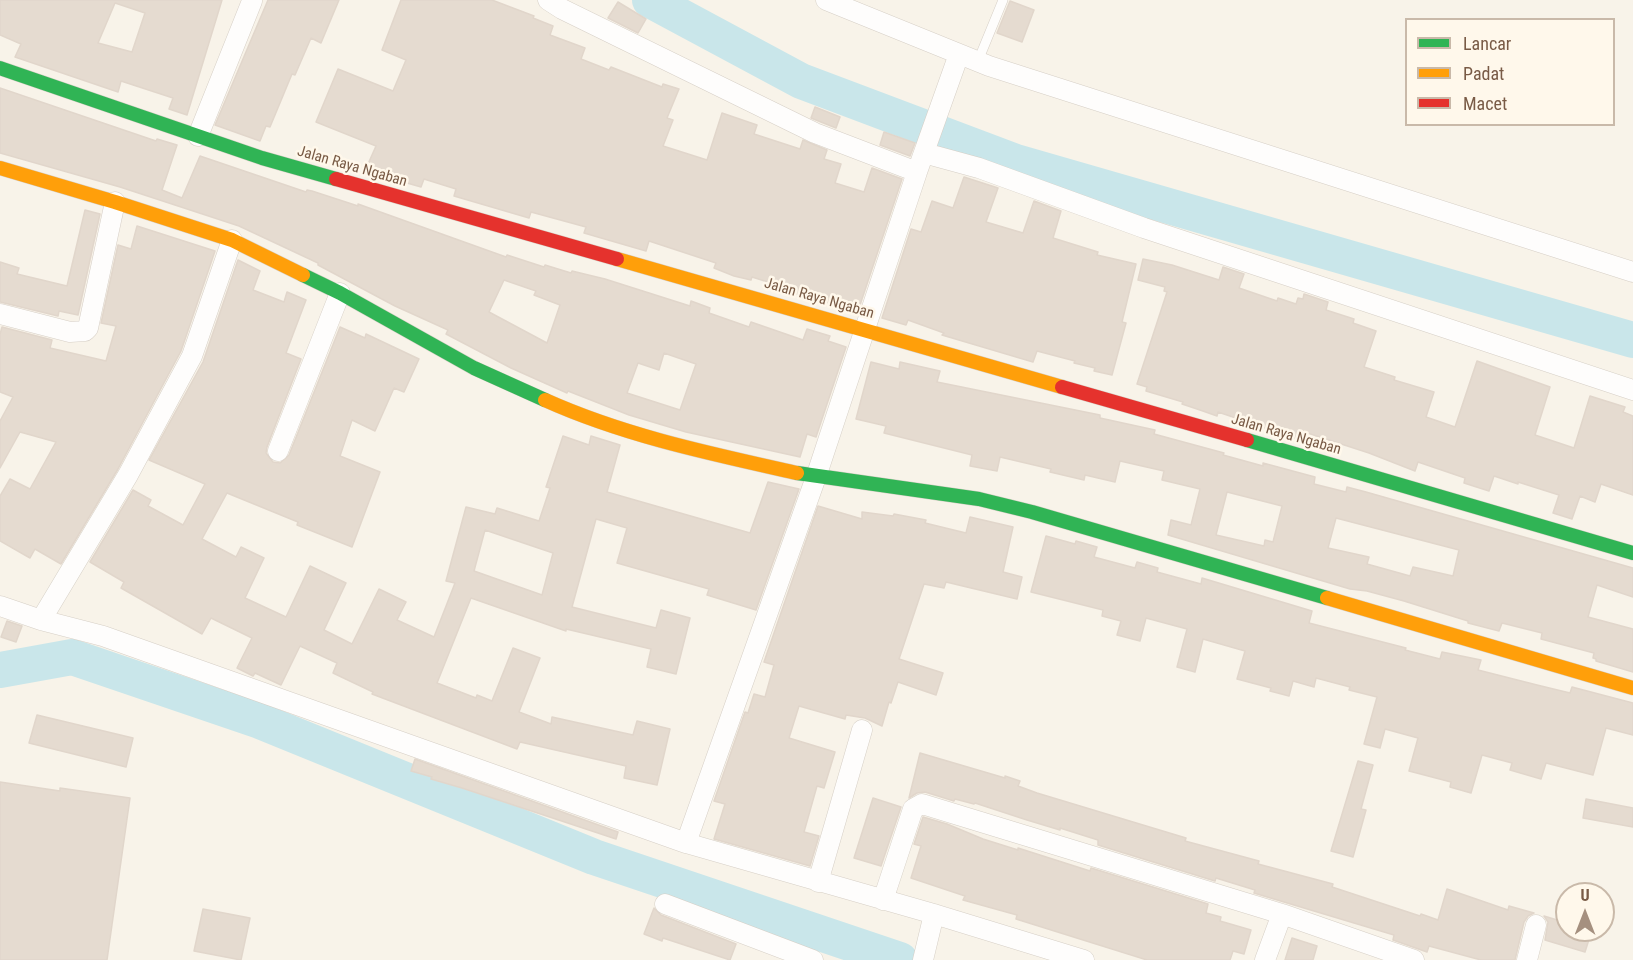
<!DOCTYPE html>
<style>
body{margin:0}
#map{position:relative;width:1633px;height:960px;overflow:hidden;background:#f8f3e9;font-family:"Roboto Condensed",sans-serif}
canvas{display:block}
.legend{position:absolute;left:1405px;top:18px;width:210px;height:108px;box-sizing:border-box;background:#fff8eb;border:2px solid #c9b9a9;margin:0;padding:8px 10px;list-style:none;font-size:18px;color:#795b46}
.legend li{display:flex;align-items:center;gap:12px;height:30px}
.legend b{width:30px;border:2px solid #c9b9a9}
.north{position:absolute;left:1555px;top:882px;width:60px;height:60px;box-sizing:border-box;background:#fff8eb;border:2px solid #c9b9a9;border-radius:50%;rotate:0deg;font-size:16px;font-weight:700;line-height:24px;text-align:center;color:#795b46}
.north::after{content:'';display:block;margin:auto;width:21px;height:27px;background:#a5907f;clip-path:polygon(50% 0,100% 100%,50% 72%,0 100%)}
</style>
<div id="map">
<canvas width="1633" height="960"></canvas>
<ul class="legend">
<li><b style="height:8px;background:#30b455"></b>Lancar</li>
<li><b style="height:8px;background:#ff9f0a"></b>Padat</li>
<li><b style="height:8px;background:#e5322d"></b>Macet</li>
</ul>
<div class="north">U</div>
</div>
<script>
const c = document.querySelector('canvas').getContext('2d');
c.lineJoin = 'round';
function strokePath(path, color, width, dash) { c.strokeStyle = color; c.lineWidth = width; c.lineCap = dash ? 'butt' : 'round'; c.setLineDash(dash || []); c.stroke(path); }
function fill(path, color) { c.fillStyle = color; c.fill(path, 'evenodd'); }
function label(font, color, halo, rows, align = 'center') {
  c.font = font + ' "Roboto Condensed",sans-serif'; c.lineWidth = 5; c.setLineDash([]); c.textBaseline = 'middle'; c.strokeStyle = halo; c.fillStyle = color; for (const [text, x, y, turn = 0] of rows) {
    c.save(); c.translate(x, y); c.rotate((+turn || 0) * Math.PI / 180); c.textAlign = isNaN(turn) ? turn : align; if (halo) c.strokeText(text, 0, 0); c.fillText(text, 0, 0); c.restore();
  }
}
strokePath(new Path2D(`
 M 650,0 L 801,81 L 1016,162 L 1633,340
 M 0,670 L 72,657 L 260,721 L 594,857 L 900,960`), '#c9e6ea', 36);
const building = new Path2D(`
 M 0,0 L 222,0 L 187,115 L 169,109 L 173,98 L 121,81 L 118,92 L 15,57 L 21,44 L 0,35 ZM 115,3 L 145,13 L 132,52 L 98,43 Z
 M 268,0 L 339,0 L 321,43 L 311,38 L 295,75 L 292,74 L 270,127 L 266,126 L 260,141 L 215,125 Z
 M 401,0 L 492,0 L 534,16 L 533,18 L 553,26 L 550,35 L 585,48 L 581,59 L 609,70 L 611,67 L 662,87 L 663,84 L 679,89 L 667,118 L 673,120 L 663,146 L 707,160 L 722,113 L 757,125 L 754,134 L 800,149 L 803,140 L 827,150 L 824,159 L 841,164 L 835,183 L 864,192 L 872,168 L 902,179 L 858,311 L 786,291 L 787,288 L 752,277 L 751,280 L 734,276 L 714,268 L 716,263 L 649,241 L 646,251 L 584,233 L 586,227 L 531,212 L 529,218 L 454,196 L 456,189 L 424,179 L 421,187 L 393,179 L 394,175 L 368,164 L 376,146 L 316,122 L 338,69 L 393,91 L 406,60 L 382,50 Z
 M 1010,1 L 1034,10 L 1022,42 L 997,33 Z
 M 618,2 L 646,19 L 638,33 L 608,18 Z
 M 0,88 L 156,141 L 157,139 L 177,145 L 162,190 L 182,198 L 200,156 L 306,192 L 307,190 L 312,191 L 358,206 L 358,204 L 506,257 L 507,255 L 544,267 L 545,265 L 571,273 L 572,271 L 605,279 L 690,306 L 691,301 L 710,308 L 709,313 L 749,327 L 751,322 L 803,340 L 807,329 L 830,336 L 828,341 L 846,347 L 816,437 L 807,434 L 800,457 L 686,432 L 629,415 L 568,391 L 567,393 L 511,368 L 446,334 L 448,330 L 395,306 L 318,265 L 318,263 L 239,226 L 120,187 L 0,153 ZM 504,280 L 536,291 L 534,295 L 560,305 L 547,343 L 489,312 ZM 664,353 L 696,364 L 680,410 L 627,393 L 638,363 L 659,370 Z
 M 815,107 L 840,117 L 836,128 L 811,118 Z
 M 884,132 L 915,143 L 910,156 L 880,145 Z
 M 964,177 L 998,188 L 986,222 L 1023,233 L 1034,201 L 1061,211 L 1053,238 L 1098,252 L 1097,255 L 1136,264 L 1122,322 L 1126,323 L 1112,375 L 1094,371 L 1095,368 L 1074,363 L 1075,361 L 1037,351 L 1033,362 L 942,335 L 944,333 L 908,320 L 906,325 L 882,318 L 911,229 L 921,232 L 932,201 L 953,208 Z
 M 85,210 L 100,214 L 78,315 L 59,311 L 58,316 L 0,302 L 0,262 L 19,268 L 17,274 L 67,286 Z
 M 137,226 L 215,251 L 181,351 L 118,469 L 61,564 L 35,549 L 30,558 L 0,541 L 0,496 L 10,479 L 30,489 L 56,442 L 20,432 L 0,468 L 0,421 L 13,397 L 0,392 L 0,334 L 2,327 L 52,340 L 50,348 L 106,361 L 116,326 L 101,323 L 118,245 L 131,249 Z
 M 1143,259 L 1172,265 L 1219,280 L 1223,267 L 1244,274 L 1239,288 L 1277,301 L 1278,298 L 1296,304 L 1298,298 L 1303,299 L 1304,294 L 1328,302 L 1326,310 L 1354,319 L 1353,323 L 1376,331 L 1364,367 L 1395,377 L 1394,380 L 1434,392 L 1426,417 L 1455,427 L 1477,361 L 1550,387 L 1535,435 L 1574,448 L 1590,396 L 1625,407 L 1623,412 L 1633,416 L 1633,495 L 1601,484 L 1595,502 L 1580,496 L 1572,519 L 1553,513 L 1559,495 L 1518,482 L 1518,484 L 1494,476 L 1489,491 L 1464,483 L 1465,478 L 1418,462 L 1415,471 L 1369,453 L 1298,430 L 1295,438 L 1218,412 L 1217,416 L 1200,410 L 1182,404 L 1183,402 L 1146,391 L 1147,387 L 1137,384 L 1167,292 L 1164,291 L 1165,287 L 1138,280 Z
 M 238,260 L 260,271 L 253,290 L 284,302 L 287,292 L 306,300 L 286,353 L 301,359 L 267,447 L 266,453 L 273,462 L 280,463 L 289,455 L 340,327 L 365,338 L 366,334 L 419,359 L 404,392 L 394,388 L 375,431 L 352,420 L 340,456 L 380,472 L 352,547 L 297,525 L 298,522 L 227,493 L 202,539 L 236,557 L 241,547 L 264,558 L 245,598 L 286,617 L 310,566 L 346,583 L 324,630 L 352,644 L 379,589 L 406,602 L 397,620 L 434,637 L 455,583 L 446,581 L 466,507 L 495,514 L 497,508 L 539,521 L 550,488 L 546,487 L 563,436 L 589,445 L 591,436 L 620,445 L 607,492 L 750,533 L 768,482 L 799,489 L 756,610 L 707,595 L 709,589 L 617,563 L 627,528 L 596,519 L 572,607 L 656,628 L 661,610 L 690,618 L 676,674 L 647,667 L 651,649 L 566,629 L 566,631 L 471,598 L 437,683 L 476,698 L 477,695 L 492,701 L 513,648 L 540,658 L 519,712 L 551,724 L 552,717 L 633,735 L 637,721 L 670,729 L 657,785 L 624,778 L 626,766 L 520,742 L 517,749 L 372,694 L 373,692 L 333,673 L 337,663 L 300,646 L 281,685 L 255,673 L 253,676 L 237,668 L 252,638 L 211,618 L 202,634 L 121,588 L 124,582 L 90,562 L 133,490 L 151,500 L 148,506 L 183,525 L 205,484 L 149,460 L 203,362 ZM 485,530 L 553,553 L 542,595 L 474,571 Z
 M 871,362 L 899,369 L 900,362 L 940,371 L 937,382 L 1100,415 L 1100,418 L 1155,430 L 1154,434 L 1224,453 L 1223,455 L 1263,466 L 1263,463 L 1315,477 L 1314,484 L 1346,492 L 1347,487 L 1366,492 L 1633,568 L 1633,597 L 1597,585 L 1588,617 L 1633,629 L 1633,672 L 1596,661 L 1596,659 L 1593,658 L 1594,653 L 1541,639 L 1542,633 L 1502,623 L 1499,631 L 1468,623 L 1468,621 L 1404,601 L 1367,591 L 1350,589 L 1168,535 L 1171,520 L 1191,525 L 1200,489 L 1162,480 L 1164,471 L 1120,461 L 1115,482 L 1085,475 L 1084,480 L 1050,472 L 1051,469 L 1000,457 L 997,471 L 970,466 L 972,455 L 884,433 L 886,426 L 856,419 ZM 1227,492 L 1282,506 L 1273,542 L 1265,540 L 1264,546 L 1216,535 ZM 1336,518 L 1459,550 L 1453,576 L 1413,567 L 1410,576 L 1367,564 L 1369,557 L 1328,548 Z
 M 818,506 L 862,519 L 862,512 L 893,516 L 894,514 L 926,520 L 925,523 L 966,533 L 970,517 L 1013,527 L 1003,572 L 1022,577 L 1017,599 L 946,582 L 944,588 L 924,584 L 899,659 L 943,673 L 936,695 L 898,682 L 891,703 L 889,702 L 882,726 L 865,718 L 846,715 L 845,719 L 799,706 L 789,738 L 835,752 L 824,788 L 817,786 L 804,832 L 819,836 L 810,866 L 714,839 L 725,804 L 714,801 L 745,712 L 748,713 L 754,694 L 765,697 L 774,665 L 764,662 Z
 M 1046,536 L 1075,544 L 1076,541 L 1097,547 L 1094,557 L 1135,568 L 1137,562 L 1158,568 L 1157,572 L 1201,584 L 1202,578 L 1312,611 L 1309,623 L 1406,648 L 1405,650 L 1440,659 L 1442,652 L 1481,660 L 1478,670 L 1537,685 L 1570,693 L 1572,687 L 1633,703 L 1633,735 L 1606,728 L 1593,775 L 1546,763 L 1541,779 L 1510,770 L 1512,763 L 1482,755 L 1471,793 L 1450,787 L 1451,782 L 1409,771 L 1418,738 L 1385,729 L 1380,748 L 1364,744 L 1377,697 L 1349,690 L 1350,687 L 1316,678 L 1314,687 L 1293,681 L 1289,696 L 1270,691 L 1271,688 L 1237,679 L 1245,651 L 1203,639 L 1195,672 L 1177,667 L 1187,629 L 1146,618 L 1140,641 L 1117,635 L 1121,621 L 1102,616 L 1103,610 L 1031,592 Z
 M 7,621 L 22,626 L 16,642 L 1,637 Z
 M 37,715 L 133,738 L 126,767 L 29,743 Z
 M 920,753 L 1005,778 L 1005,776 L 1020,781 L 1018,786 L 1037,793 L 1186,838 L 1185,841 L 1259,861 L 1258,864 L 1333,884 L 1332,887 L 1420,916 L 1421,914 L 1438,920 L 1447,889 L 1508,910 L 1509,906 L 1534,913 L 1528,916 L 1524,922 L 1515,960 L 1481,960 L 1429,946 L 1427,952 L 1393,940 L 1394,935 L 1254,893 L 1255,890 L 1216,878 L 1215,881 L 1098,845 L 1098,840 L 1060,828 L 1060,830 L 1027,820 L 975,803 L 974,804 L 955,799 L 954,801 L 925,792 L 917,793 L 909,798 Z
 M 415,759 L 618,832 L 616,839 L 462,788 L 431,779 L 432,777 L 411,771 Z
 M 1358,761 L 1373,765 L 1361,809 L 1366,810 L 1353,857 L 1331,851 Z
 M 0,782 L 60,791 L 60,788 L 130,798 L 107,960 L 0,960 Z
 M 873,798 L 901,807 L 881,866 L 854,858 Z
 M 1586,799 L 1633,808 L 1633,827 L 1583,818 Z
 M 923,817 L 947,824 L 983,839 L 1018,850 L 1018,848 L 1090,871 L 1091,868 L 1208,904 L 1206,913 L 1221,917 L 1220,921 L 1251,930 L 1244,954 L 1233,951 L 1230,960 L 1147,960 L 1016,919 L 1017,915 L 963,900 L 965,896 L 911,878 L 921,846 L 914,844 Z
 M 654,908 L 661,915 L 736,944 L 730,960 L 663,938 L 662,941 L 644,934 Z
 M 203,909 L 250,918 L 241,960 L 194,951 Z
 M 1544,916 L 1567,923 L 1567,930 L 1592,930 L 1585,952 L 1545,940 L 1548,922 Z
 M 1292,938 L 1317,946 L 1313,960 L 1285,960 Z`);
fill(building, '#e5dbd0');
strokePath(building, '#e1d6cb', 1.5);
const lane = new Path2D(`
 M 978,61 L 1003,0`);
const street = new Path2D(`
 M 548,0 L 562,9 L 815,133 L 917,172
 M 826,0 L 989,66 L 1633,272
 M 198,136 L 252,1
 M 924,153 L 979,168 L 1144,228 L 1633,390
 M 0,314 L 70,332 L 85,331 L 88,328 L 115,202
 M 278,451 L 340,293
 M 0,606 L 41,620 L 103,636 L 686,843 L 934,914 L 1084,960
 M 41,620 L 128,475 L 192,356 L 232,240
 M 686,843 L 816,477 L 917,172 L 959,54
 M 818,882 L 862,730
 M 883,900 L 913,809 L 922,804 L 1282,914 L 1414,960
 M 665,904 L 813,960
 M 923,960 L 934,914
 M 1265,960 L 1282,914
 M 1527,960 L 1536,925`);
const fast = new Path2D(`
 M 0,68 L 262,158 L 336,179
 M 303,275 L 340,293 L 474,368 L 545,400
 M 1247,440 L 1633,553
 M 797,473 L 979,499 L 1032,512 L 1327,598`);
const slow = new Path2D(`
 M 0,168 L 115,202 L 232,240 L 303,275
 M 617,259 L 1062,387
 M 545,400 C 625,436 712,454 797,473
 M 1327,598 L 1633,688`);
const jam = new Path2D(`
 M 336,179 L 617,259
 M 1062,387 L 1247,440`);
strokePath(lane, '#d6cfc6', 10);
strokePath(street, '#d6cfc6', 21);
strokePath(fast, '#d7cfc6', 15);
strokePath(slow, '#d7cfc6', 15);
strokePath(jam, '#d7cfc6', 15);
strokePath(lane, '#fefdfc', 9);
strokePath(street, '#fefdfc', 20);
strokePath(fast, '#30b455', 14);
strokePath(slow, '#ff9f0a', 14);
strokePath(jam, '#e5322d', 14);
label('15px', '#795b46', '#fff8eb', [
 ["Jalan Raya Ngaban",352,167,16],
 ["Jalan Raya Ngaban",819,299,16],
 ["Jalan Raya Ngaban",1286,435,16]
]);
</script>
